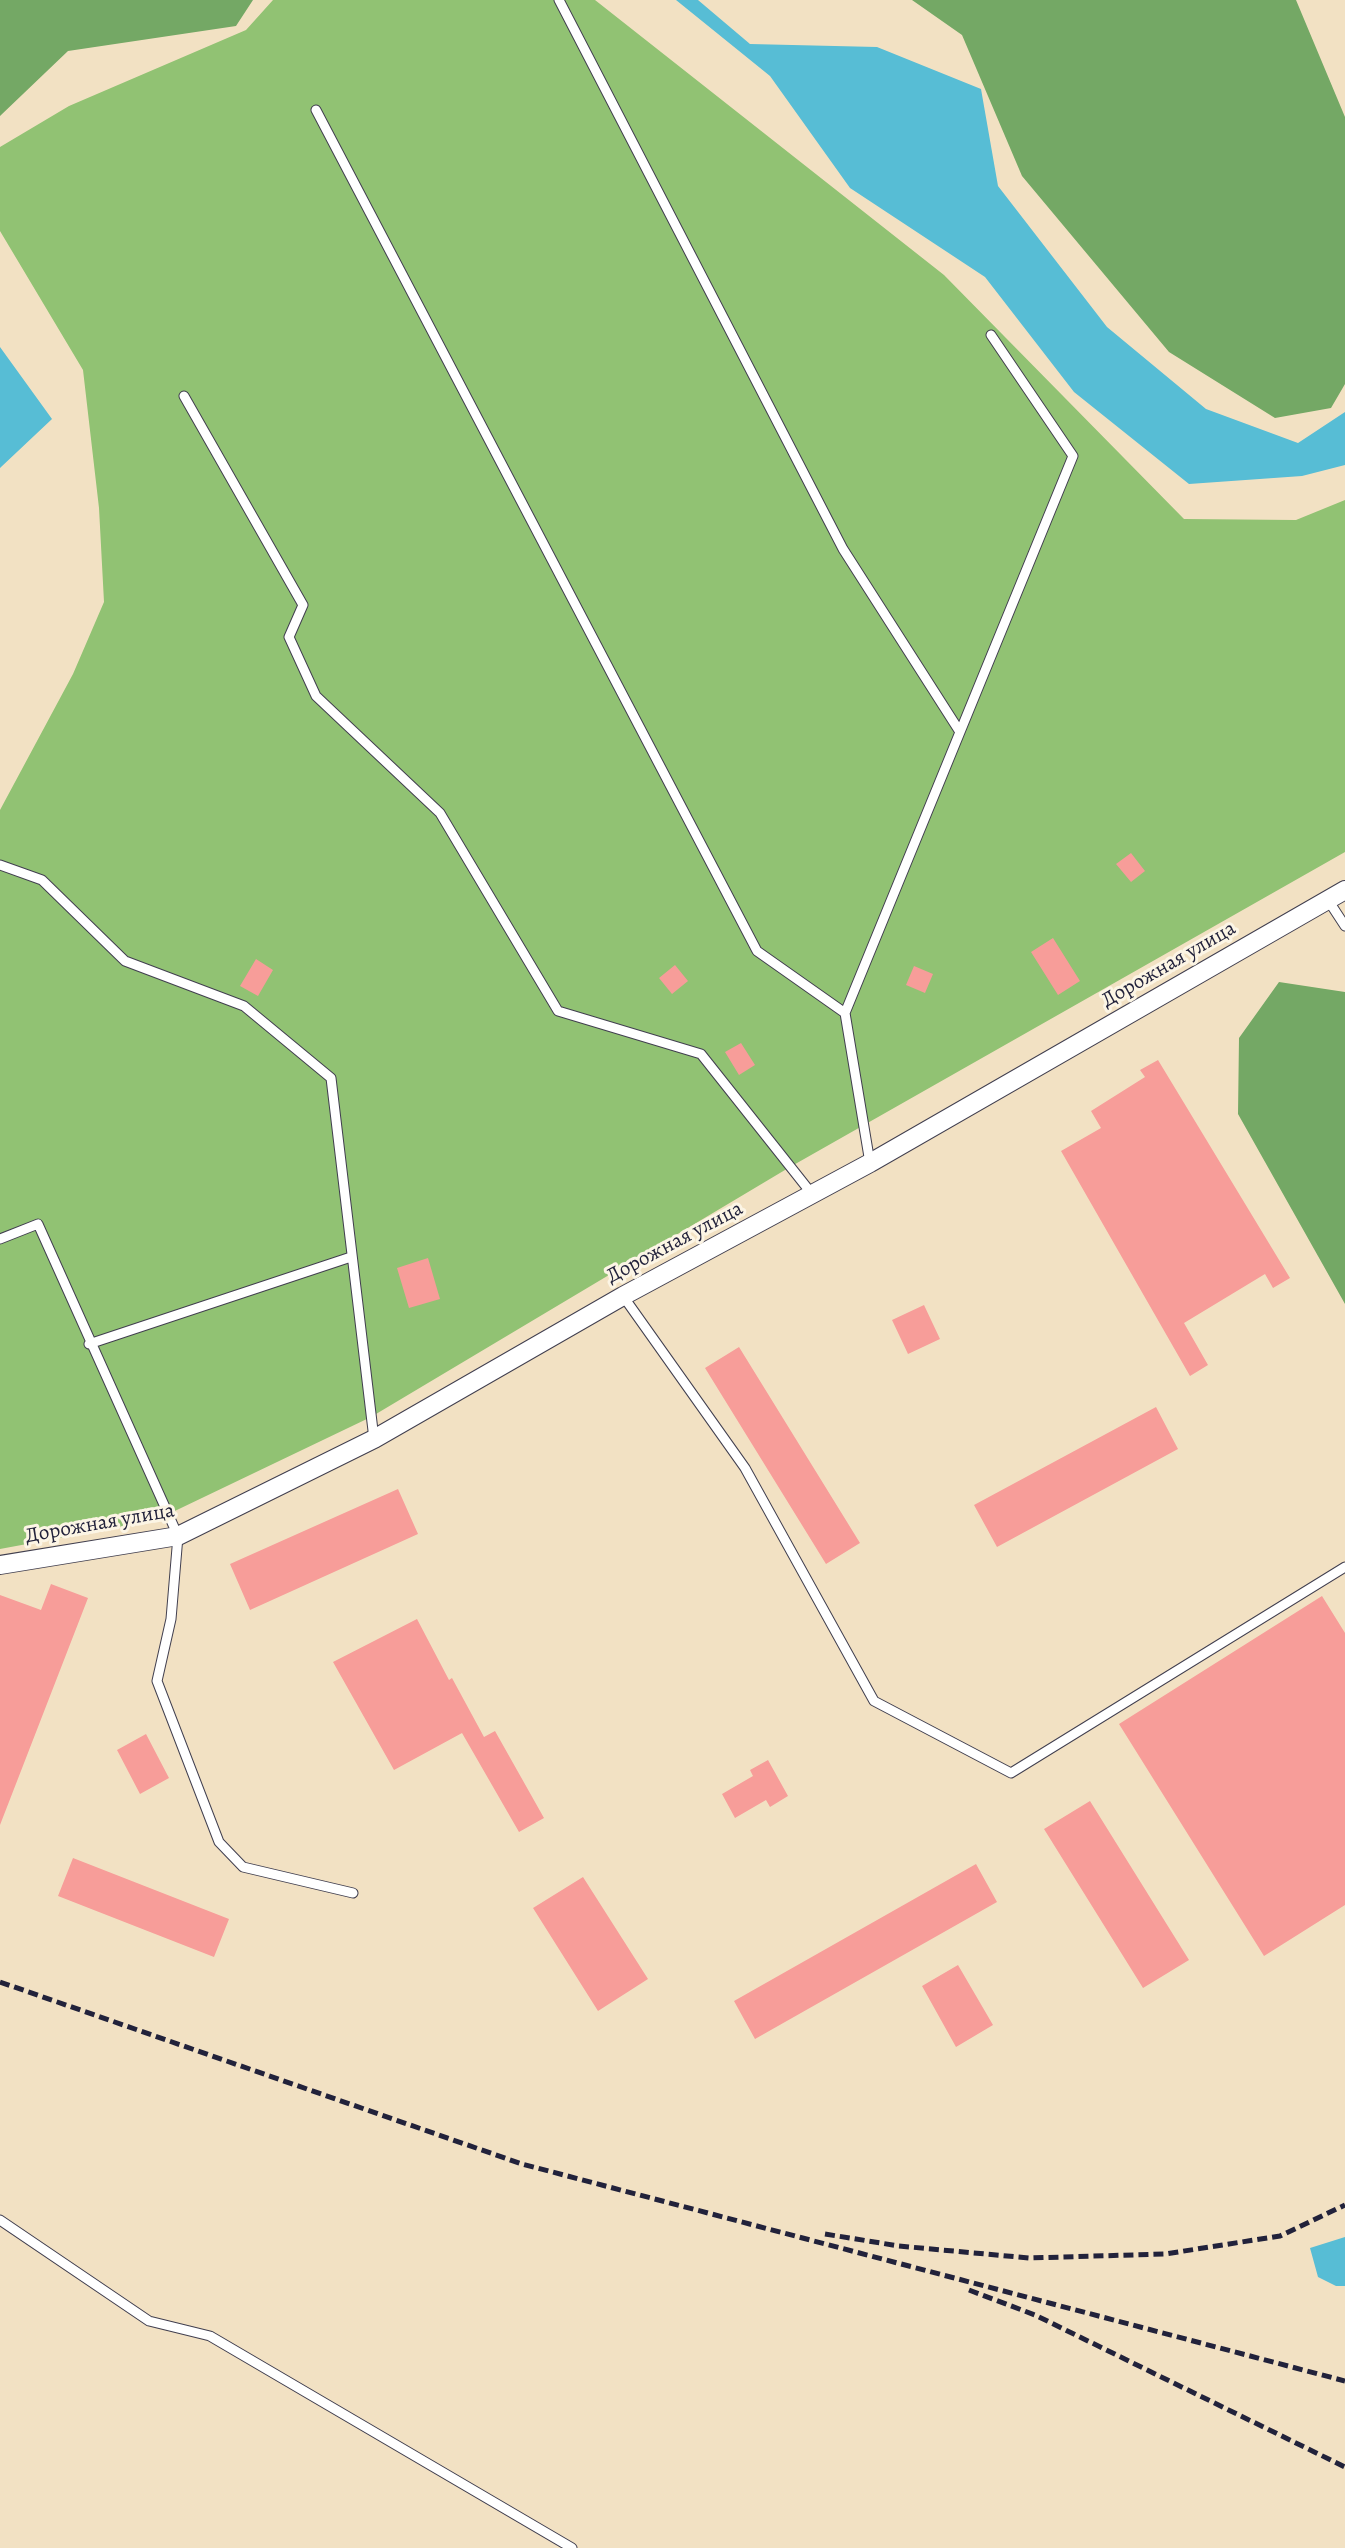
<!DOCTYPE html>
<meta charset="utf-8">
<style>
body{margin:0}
canvas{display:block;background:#f2e1c3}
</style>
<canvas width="1345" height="2548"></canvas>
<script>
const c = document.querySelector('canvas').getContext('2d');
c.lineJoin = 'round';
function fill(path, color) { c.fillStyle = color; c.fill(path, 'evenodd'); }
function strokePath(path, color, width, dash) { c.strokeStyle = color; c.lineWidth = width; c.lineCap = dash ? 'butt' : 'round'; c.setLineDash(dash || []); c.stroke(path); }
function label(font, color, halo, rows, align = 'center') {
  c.font = font + ' Alegreya,serif'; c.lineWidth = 6; c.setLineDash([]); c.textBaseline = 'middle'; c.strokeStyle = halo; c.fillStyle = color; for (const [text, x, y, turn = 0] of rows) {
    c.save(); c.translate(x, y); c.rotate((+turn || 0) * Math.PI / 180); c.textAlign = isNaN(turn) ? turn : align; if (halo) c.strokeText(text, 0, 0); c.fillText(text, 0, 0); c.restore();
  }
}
fill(new Path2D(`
 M 273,0 L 595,0 L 944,275 L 1184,519 L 1296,520 L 1345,500 L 1345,852 L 790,1167 L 371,1417 L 156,1520 L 0,1549 L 0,810 L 73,674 L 104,602 L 99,508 L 83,370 L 0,231 L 0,147 L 69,106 L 246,30 Z`), '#91c273');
fill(new Path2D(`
 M 0,0 L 253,0 L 236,26 L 68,51 L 0,116 Z
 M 912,0 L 1296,0 L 1345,117 L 1345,384 L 1331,408 L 1275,418 L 1169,352 L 1022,176 L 962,35 Z
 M 1279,982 L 1345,992 L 1345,1304 L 1238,1114 L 1239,1038 Z`), '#74a865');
fill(new Path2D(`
 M 676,0 L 698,0 L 750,44 L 877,47 L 981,89 L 998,186 L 1107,327 L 1206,409 L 1298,443 L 1345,412 L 1345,465 L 1302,476 L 1189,484 L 1074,392 L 985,277 L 850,188 L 770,76 Z
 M 0,347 L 52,419 L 0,468 Z
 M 1345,2237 L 1345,2286 L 1336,2286 L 1318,2277 L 1310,2248 Z`), '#57bdd5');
fill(new Path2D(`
 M 1131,853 L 1145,871 L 1131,882 L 1116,864 Z
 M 1053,938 L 1080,981 L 1058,995 L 1031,952 Z
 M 256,959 L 273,970 L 258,996 L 240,986 Z
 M 675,965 L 688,981 L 672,994 L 659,978 Z
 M 914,966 L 933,974 L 925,993 L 906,985 Z
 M 741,1043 L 755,1065 L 739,1075 L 725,1052 Z
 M 1158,1060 L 1290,1278 L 1273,1288 L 1265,1274 L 1184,1323 L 1208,1365 L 1190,1376 L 1061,1151 L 1101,1128 L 1091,1111 L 1145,1077 L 1140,1070 Z
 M 428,1258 L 440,1299 L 409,1308 L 397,1268 Z
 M 924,1305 L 940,1339 L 908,1354 L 892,1320 Z
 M 739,1347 L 860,1543 L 826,1564 L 705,1368 Z
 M 1156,1407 L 1178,1449 L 997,1547 L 974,1505 Z
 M 398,1489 L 418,1534 L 250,1610 L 230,1564 Z
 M 51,1584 L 88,1598 L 0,1825 L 0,1595 L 41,1610 Z
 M 1322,1596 L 1345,1633 L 1345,1905 L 1264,1956 L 1119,1724 Z
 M 417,1619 L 449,1680 L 452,1678 L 484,1737 L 495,1731 L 544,1818 L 519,1832 L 462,1733 L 394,1770 L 333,1662 Z
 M 146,1734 L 169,1778 L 140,1794 L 117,1750 Z
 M 768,1760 L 788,1796 L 770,1807 L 766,1800 L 735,1818 L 722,1794 L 753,1776 L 750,1770 Z
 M 1090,1801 L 1189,1960 L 1143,1988 L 1044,1829 Z
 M 73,1858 L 229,1919 L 214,1957 L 58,1896 Z
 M 976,1864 L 997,1902 L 755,2039 L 734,2001 Z
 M 583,1877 L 648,1979 L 598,2011 L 533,1908 Z
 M 958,1965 L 993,2025 L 956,2047 L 922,1986 Z`), '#f79d99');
const lane = new Path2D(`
 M 559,0 L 843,549 L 960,732
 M 316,110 L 757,951 L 845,1013 L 870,1163
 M 184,396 L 303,605 L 289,637 L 316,696 L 440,813 L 558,1011 L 701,1054 L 812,1194
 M 0,865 L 42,880 L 125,961 L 244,1006 L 331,1078 L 374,1439
 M 1328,900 L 1345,926
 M 845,1013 L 1073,456 L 991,335
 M 0,1239 L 38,1224 L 178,1536 L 171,1619 L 157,1681 L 219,1842 L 243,1867 L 353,1893
 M 623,1296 L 745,1468 L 874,1701 L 1011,1773 L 1345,1567
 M 89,1344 L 351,1257
 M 0,2220 L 149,2321 L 210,2336 L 572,2548`);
const street = new Path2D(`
 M 0,1565 L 178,1536 L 374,1439 L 623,1296 L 870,1163 L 1345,890`);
strokePath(lane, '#413f4f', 11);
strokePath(street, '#413f4f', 20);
strokePath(lane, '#fff', 9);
strokePath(street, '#fff', 18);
strokePath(new Path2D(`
 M 0,1982 L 522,2164 L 1345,2381
 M 825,2234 L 899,2246 L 1029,2258 L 1165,2254 L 1280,2236 L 1345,2205
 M 969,2290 L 1035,2315 L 1345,2467`), '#22223b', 5, [10, 5]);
label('21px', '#22223b', '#fcf5e5', [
 ["Дорожная улица",1169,965,-30],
 ["Дорожная улица",675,1243,-28],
 ["Дорожная улица",100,1524,-10]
]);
</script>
